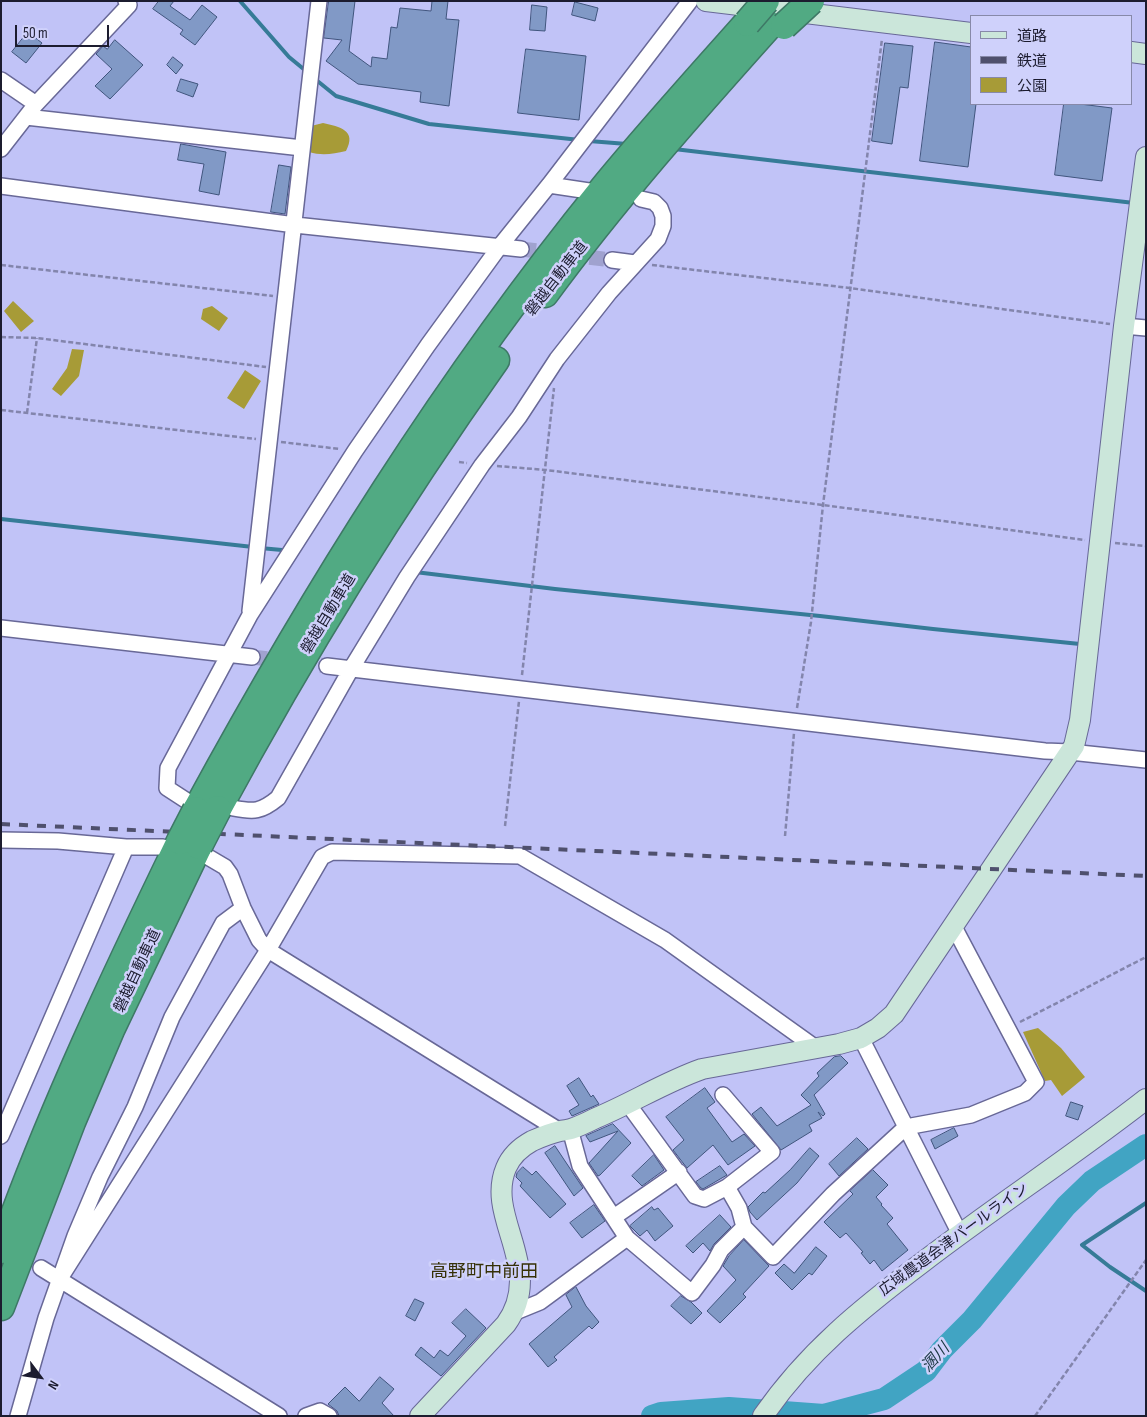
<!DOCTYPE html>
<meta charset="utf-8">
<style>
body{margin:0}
#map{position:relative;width:1147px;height:1417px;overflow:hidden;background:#c1c3f7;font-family:"Sofia Sans Condensed","Noto Sans JP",sans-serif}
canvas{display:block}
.frame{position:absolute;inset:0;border:2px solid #1c1c2f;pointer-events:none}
.legend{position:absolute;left:970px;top:15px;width:162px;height:90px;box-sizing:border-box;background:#cfd1fb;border:1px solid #8789a9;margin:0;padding:6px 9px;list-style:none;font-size:15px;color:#1c1c2f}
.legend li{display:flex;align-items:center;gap:10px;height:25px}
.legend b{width:25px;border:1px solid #8789a9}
.north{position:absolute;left:15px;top:1352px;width:50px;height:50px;-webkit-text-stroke:4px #cfd1fb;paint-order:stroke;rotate:121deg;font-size:14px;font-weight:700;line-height:20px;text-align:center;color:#1c1c2f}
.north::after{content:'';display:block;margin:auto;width:18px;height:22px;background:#1c1c2f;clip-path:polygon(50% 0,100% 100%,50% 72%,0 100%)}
.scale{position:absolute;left:15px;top:25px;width:94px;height:22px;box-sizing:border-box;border:2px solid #1c1c2f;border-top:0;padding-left:6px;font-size:15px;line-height:18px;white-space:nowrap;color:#1c1c2f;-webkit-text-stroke:4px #cfd1fb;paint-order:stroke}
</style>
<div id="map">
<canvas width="1147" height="1417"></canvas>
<div class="frame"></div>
<ul class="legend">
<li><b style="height:6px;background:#cbe6da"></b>道路</li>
<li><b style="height:6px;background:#4f506d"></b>鉄道</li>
<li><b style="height:14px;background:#a79b37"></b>公園</li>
</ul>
<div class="north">N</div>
<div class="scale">50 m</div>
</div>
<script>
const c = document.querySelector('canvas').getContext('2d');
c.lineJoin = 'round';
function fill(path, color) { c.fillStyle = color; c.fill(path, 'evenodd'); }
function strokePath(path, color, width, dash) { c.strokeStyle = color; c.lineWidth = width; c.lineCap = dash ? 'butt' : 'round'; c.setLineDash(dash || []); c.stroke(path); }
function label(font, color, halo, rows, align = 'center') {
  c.font = font + ' "Sofia Sans Condensed","Noto Sans JP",sans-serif'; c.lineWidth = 5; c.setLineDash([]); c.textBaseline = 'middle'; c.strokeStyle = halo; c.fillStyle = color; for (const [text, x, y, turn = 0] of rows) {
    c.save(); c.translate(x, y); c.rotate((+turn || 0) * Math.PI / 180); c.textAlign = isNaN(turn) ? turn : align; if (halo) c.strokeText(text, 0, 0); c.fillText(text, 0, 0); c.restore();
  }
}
fill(new Path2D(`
 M 323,123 C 340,127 357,130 346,151 C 333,154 322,156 309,152 L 311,126 Z
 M 13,301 L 34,321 L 21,332 L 4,311 Z
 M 212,306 L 228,318 L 219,331 L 201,319 L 203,309 Z
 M 72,349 L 84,350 L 79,376 L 61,396 L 52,389 L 67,368 Z
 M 245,370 L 261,381 L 244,409 L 227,398 Z
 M 1038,1028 L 1061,1048 L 1085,1077 L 1062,1096 L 1051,1080 L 1045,1081 L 1023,1032 Z`), '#a79b37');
strokePath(new Path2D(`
 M 240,1 L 289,57 L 306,71
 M 315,79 L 336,96 L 429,124 L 580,140
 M 589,141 L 627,144
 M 674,149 L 1134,203
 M 1,519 L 253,547
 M 260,548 L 282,550
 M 415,572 L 555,589 L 820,616 L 933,629 L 1080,644 L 1080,642
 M 1146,1203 L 1082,1245 L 1110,1267 L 1146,1291`), '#367b97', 4);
strokePath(new Path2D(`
 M 652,1416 L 661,1413 L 729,1408 L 824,1415 L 884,1399 L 926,1371 L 942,1350 L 972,1320 L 1066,1206 L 1092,1181 L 1146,1145`), '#41a4c3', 22);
const building = new Path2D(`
 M 159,1 L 174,1 L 170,6 L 190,20 L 202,5 L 217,17 L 195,45 L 180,34 L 183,30 L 153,9 Z
 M 329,1 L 355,1 L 349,51 L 371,67 L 372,57 L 387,59 L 391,27 L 397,28 L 400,8 L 431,11 L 432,1 L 448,1 L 446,19 L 459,20 L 449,106 L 420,102 L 421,92 L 358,84 L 326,61 L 342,40 L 324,38 Z
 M 575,2 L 598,8 L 595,21 L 572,15 Z
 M 532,5 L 547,7 L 545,31 L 530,30 Z
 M 28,32 L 42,43 L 26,63 L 12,52 Z
 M 115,40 L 143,65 L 110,99 L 95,86 L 112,69 L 96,54 L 103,46 L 107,49 Z
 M 935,42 L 971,47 L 971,104 L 976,104 L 968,167 L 920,161 Z
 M 885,43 L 913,46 L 908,88 L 900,87 L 892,144 L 872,141 Z
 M 526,49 L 586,56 L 579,120 L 518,113 Z
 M 173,57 L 183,65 L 176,74 L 167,65 Z
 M 181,79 L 198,84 L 193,97 L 177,91 Z
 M 1064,104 L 1080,104 L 1112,108 L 1102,181 L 1055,175 Z
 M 181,144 L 226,152 L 219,195 L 199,191 L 204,164 L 178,160 Z
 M 279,165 L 291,167 L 285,214 L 271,212 Z
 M 841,1056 L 848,1063 L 814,1095 L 825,1114 L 823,1116 L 818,1112 L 822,1118 L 809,1125 L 812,1131 L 781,1150 L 752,1114 L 761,1107 L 777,1126 L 811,1105 L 801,1095 L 819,1076 L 817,1073 L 834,1057 Z
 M 579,1078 L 591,1097 L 593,1095 L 599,1104 L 572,1116 L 569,1111 L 579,1105 L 567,1086 Z
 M 705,1088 L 715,1102 L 707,1108 L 732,1142 L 744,1134 L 755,1146 L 728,1165 L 713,1145 L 687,1168 L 673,1150 L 684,1140 L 666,1117 Z
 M 1071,1102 L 1083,1106 L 1078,1120 L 1066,1116 Z
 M 613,1124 L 631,1143 L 600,1175 L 598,1176 L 589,1163 L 618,1131 L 590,1142 L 586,1136 Z
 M 954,1128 L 958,1136 L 935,1149 L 931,1140 Z
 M 857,1138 L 868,1149 L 839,1176 L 829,1164 Z
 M 555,1146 L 583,1188 L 574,1196 L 545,1153 Z
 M 810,1148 L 819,1156 L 797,1183 L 757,1220 L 750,1212 L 748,1207 L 763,1192 L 765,1193 L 790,1170 Z
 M 654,1155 L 664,1170 L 642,1186 L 632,1176 Z
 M 720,1166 L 727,1175 L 703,1189 L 701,1188 L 696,1182 Z
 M 523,1167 L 532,1175 L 536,1171 L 566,1204 L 550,1218 L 520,1186 L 522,1183 L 516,1177 L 517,1173 Z
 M 873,1170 L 888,1185 L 876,1197 L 882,1204 L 881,1205 L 893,1218 L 887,1224 L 908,1250 L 882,1271 L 874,1260 L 870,1264 L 861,1253 L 863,1252 L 846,1233 L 840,1238 L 824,1222 L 853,1194 L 850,1191 Z
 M 594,1205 L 605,1221 L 582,1238 L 570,1223 Z
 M 652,1207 L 654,1210 L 658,1208 L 673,1226 L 655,1241 L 647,1230 L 640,1236 L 630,1226 Z
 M 720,1215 L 731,1227 L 714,1244 L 710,1251 L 703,1243 L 693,1253 L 686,1246 Z
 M 744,1240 L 769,1266 L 743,1294 L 746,1297 L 720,1323 L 707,1311 L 736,1280 L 723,1266 L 729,1256 Z
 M 816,1247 L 827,1256 L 812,1275 L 809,1273 L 792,1290 L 775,1273 L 784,1264 L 794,1273 Z
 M 576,1287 L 586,1306 L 599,1322 L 592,1329 L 589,1326 L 554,1357 L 557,1360 L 548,1367 L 529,1344 L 572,1307 L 566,1295 Z
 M 681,1296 L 691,1302 L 702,1313 L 691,1324 L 671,1306 Z
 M 415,1299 L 424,1303 L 415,1321 L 406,1316 Z
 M 466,1309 L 486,1328 L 441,1376 L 415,1355 L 421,1347 L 434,1358 L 440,1350 L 448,1356 L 466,1336 L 452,1323 Z
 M 380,1377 L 394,1389 L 382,1403 L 394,1416 L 339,1416 L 337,1411 L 328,1404 L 345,1387 L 359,1401 Z`);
fill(building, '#8199c6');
strokePath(building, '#40557d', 1);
strokePath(new Path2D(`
 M 521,249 L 612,260
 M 252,657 L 327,666`), '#a0a2cf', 15, [15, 8]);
const street = new Path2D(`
 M 1,80 L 36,104
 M 26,117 L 302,148
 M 1,149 L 36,104 L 129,5 L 126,1
 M 549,185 L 589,191
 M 1,186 L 295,225 L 521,249
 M 612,260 L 635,263
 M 1124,326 L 1146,328
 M 250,611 L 319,1
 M 1,628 L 252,657
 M 327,666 L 1045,751 L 1070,752 L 1146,760
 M 187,801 L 167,788 L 168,768 L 250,615 L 355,451 L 428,345 L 500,246 L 549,185 L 690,1
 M 233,808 C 254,812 261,812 278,798 L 351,669 L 407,577 L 482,465 L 519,417 L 557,359 L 609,293 L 658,239 L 663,226 L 663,216 L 660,208 L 654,202 L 641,199
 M 1,840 L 58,841 L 126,847 L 163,847
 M 208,857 L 225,867 L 230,874 L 243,908 L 259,940 L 268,950 L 560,1131
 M 861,1038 L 960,1234
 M 628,1104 L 695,1196 L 704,1199 L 727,1187 L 772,1152 L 723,1095
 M 570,1129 L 580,1166 L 627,1238 L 692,1293 L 713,1265 L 721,1250 L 744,1227
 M 1,1136 L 126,847
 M 727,1187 L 739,1208 L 744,1227 L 773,1257 L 833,1194 L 906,1127 L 971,1115 L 1025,1093 L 1036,1082 L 954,927
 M 614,1217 L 679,1172
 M 41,1268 L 279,1416
 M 59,1280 L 268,950 L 322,857 L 332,852 L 520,856 L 665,940 L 816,1048
 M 513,1313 L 540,1302 L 627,1238
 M 18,1416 L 46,1318 L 75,1236 L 100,1177 L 135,1107 L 172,1017 L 223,923 L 243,908
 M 306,1416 L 320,1411 L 329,1416`);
const secondary = new Path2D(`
 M 706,1 L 971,33
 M 1131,52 L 1146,54
 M 420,1416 L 506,1324 C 546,1268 485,1218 506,1168 C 511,1156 521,1147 532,1141 C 541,1137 551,1133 560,1131 C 564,1130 568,1130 571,1129 C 580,1126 588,1122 596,1118 C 632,1103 665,1082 702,1069 L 839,1044 L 861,1038 L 878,1028 L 894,1014 L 1074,746 L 1080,720 L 1124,326 L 1146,157
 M 763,1416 C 807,1352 862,1308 923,1262 C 996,1206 1073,1156 1146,1099`);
const highway = new Path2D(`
 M 545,294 C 614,200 692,112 770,25
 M 218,809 C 302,653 394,504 496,360
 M 196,810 C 315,591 447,380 604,187 C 650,131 699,77 747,23
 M 1,1250 C 51,1110 115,975 180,841
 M 1,1307 L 72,1122 L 111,1030 L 199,846`);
strokePath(street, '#686897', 18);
strokePath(secondary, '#686897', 22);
strokePath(highway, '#3e7866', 29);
strokePath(new Path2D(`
 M 1,265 L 273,296
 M 652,265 L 850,288 L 1110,324
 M 1,337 L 37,338 L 266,367
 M 1,410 L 256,439
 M 27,413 L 37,338
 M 281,442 L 340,449
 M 459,462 L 467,463
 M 497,466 L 546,470 L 823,505 L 1085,540
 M 1115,543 L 1146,546
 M 522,675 L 554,388
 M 797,708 L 811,622 L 823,505 L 882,39
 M 505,826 L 519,701
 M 785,836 L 794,733
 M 1020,1022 L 1146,957
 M 1035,1416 L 1146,1260`), '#8385ac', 2.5, [5, 2.5]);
strokePath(street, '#fff', 15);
strokePath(secondary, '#cbe6da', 20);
strokePath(highway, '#51aa83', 26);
strokePath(new Path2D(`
 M 1,824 L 1146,876`), '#4f506d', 4, [9, 9]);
const highwayBridge = new Path2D(`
 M 747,23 L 766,1
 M 784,26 L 811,1
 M 180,841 L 196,810
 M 199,846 L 218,809`);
strokePath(highwayBridge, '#3e7866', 29, []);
strokePath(highwayBridge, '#51aa83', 26);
label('15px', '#1c1c2f', '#cfd1fb', [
 ["磐越自動車道",557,279,-52],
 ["磐越自動車道",329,614,-59],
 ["磐越自動車道",138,971,-65],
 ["広域農道会津パールライン",954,1240,-36]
]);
label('italic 16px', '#183640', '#cfd1fb', [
 ["溷川",936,1358,-47]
]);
label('18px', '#363106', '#cfd1fb', [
 ["高野町中前田",484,1272]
]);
</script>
